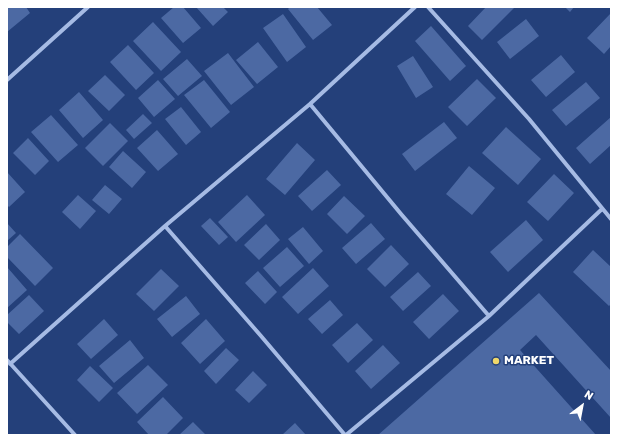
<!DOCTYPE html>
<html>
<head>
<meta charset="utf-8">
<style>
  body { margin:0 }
  #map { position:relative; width:618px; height:442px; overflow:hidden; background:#24407a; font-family:Rubik,sans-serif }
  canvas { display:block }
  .frame { position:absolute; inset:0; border:8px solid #fff; pointer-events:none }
  .north { position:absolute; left:562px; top:386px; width:40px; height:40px; -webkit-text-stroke:3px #24407a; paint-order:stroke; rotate:32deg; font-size:11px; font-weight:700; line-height:16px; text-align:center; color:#fff }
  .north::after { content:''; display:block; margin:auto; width:14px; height:18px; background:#fff; clip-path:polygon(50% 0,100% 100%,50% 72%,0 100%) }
</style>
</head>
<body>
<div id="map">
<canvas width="618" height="442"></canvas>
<div class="frame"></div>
<div class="north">N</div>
</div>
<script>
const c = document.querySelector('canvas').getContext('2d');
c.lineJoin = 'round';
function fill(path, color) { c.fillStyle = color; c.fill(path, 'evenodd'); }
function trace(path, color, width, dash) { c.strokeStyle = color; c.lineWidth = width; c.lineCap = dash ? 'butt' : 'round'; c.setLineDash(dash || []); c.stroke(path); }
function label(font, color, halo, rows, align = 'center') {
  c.font = font + ' Rubik,sans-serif'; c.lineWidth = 3; c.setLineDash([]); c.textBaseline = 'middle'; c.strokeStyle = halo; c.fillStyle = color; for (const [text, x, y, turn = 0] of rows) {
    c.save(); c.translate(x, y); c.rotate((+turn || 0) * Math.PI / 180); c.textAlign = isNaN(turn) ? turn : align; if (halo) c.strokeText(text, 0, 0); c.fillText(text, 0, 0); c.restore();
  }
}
const building = new Path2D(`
  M7,7H26L30,13L7,32Z
  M174,7H183L201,28L183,43L161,18Z
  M196,7H223L228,12L213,26Z
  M290,7H317L332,25L313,40L288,9Z
  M486,7H515L482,40L468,26Z
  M565,7H574L570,12Z
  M611,13V46L604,54L587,38Z
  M283,14L306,47L287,62L263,28Z
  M526,19L539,36L510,59L497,42Z
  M153,22L181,52L161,71L133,41Z
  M431,26L466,66L450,81L415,41Z
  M258,42L278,67L257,84L236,60Z
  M128,45L154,73L136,90L110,62Z
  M228,53L254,87L231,105L204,71Z
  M561,55L575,72L546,97L531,80Z
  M413,56L433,87L416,98L397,66Z
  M187,59L202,76L178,96L163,79Z
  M105,75L125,95L109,111L88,91Z
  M477,79L496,98L467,126L448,107Z
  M158,80L175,99L154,117L138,98Z
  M204,80L230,112L211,128L184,95Z
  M586,82L600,98L566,126L552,110Z
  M79,92L103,120L83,138L59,110Z
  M181,107L201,132L186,145L165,119Z
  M143,114L152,123L134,139L126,130Z
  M51,115L78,145L58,162L31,132Z
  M611,117V145L590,164L576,148Z
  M444,122L457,138L415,171L402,154Z
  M110,123L128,141L103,166L85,148Z
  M506,127L541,159L518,185L482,153Z
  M157,130L178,154L158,171L137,148Z
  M28,138L49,161L35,175L13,153Z
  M297,143L315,160L285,195L266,179Z
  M123,151L146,172L132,188L109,167Z
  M469,166L495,188L472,215L446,194Z
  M327,170L341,185L312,211L298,196Z
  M7,172L25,192L9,207L7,205Z
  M554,174L574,193L548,221L527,202Z
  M105,185L122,199L109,214L92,200Z
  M78,195L96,211L80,229L62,212Z
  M247,195L265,215L236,242L218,222Z
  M344,196L365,216L347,234L327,214Z
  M210,218L228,237L219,245L201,226Z
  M526,220L543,240L508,272L490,252Z
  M7,223L16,233L7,241Z
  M371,223L385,239L356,264L342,248Z
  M266,224L280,240L259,260L244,245Z
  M303,227L323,251L309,264L288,239Z
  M20,234L53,268L35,286L7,257V247Z
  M391,245L409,264L385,287L367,269Z
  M287,247L304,266L280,287L263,268Z
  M593,250L611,267V304L609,306L573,272Z
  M7,267L27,290L7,308Z
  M313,268L329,286L298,314L282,297Z
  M161,269L179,286L154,311L136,294Z
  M258,271L277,292L265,304L245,283Z
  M418,272L431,286L403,311L390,297Z
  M539,293L611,371V418L536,335L520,350L596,435H378Z
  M443,294L459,311L429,339L413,322Z
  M29,295L44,311L19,334L7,322V315Z
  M186,296L200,314L172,337L157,319Z
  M330,300L343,315L322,334L308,319Z
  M104,319L118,335L91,359L77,344Z
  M206,319L225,341L200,364L181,343Z
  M357,323L373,340L348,363L332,345Z
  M130,340L144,358L114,383L99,366Z
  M383,345L400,363L371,389L355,371Z
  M226,348L239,360L216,384L204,371Z
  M148,365L168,385L137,414L117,393Z
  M90,366L113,388L99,402L77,380Z
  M253,371L267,385L249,403L235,390Z
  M163,397L183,418L166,435H149L137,422Z
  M193,422L206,435H179Z
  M295,423L306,435H282Z`);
const minor = new Path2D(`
  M428,7L529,119L611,219
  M7,80L88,7
  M310,104L401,214L489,316
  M165,226L261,336L345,435
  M7,360L75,435
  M10,364L165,226L310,104L415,7
  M346,435L489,316L602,209`);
const markers = [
  [496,361,4,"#efd76a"]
];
const poiNames = [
  ["MARKET",504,361]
];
fill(building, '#4c69a3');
trace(minor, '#a6bbe4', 4);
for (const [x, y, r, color] of markers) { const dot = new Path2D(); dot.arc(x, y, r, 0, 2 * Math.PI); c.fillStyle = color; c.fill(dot); trace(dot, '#24407a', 1.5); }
label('bold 12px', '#fff', '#24407a', poiNames, 'left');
</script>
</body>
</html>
